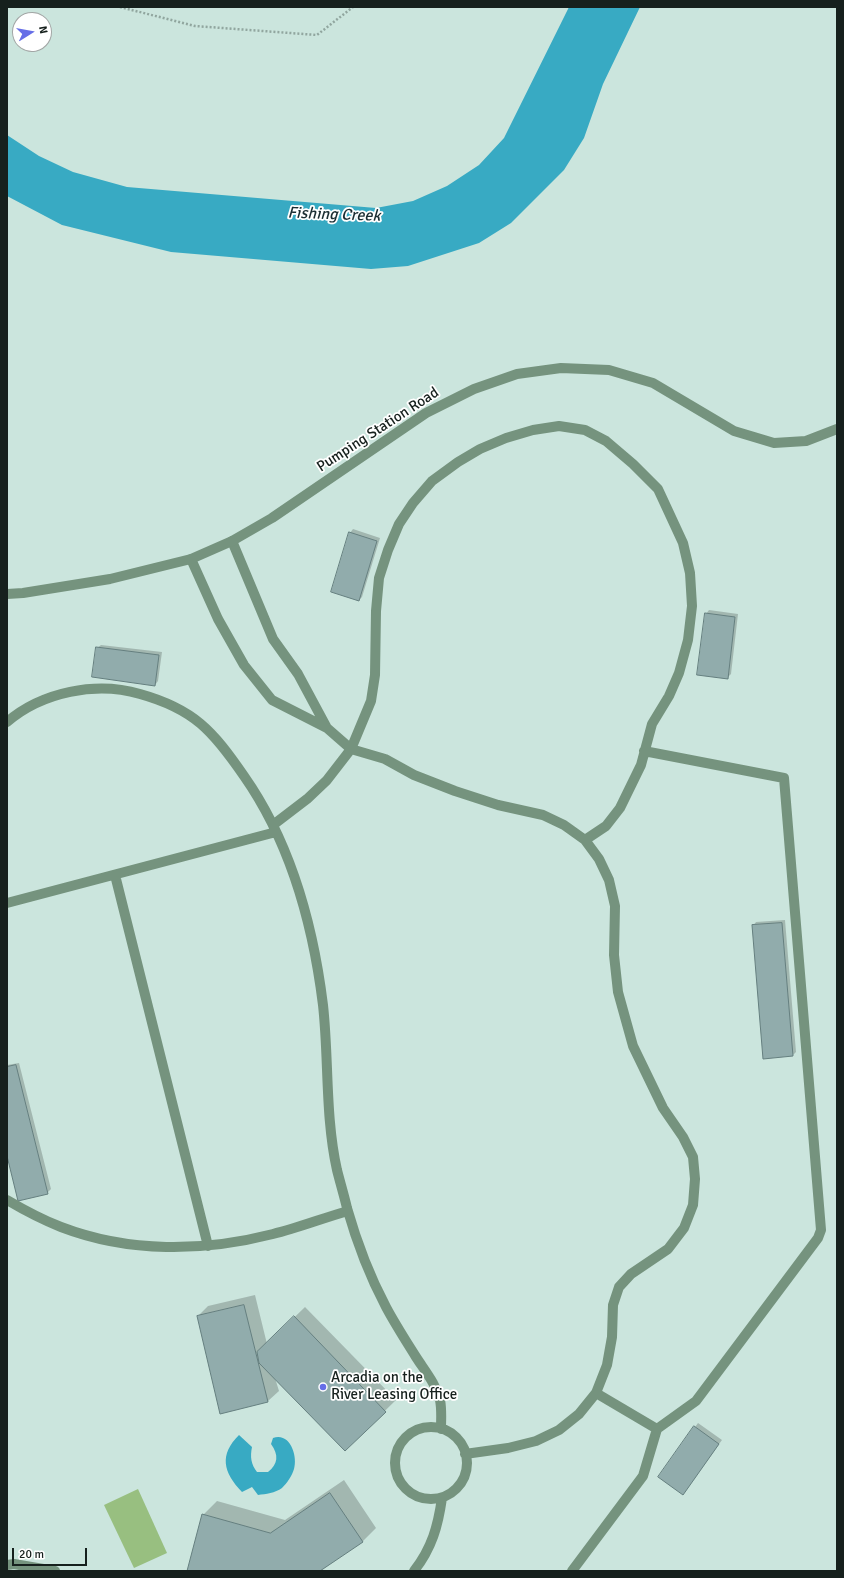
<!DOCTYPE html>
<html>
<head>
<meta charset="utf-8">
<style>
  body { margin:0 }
  #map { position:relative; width:844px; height:1578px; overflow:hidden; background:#cbe5dd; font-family:Signika,sans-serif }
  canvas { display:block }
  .frame { position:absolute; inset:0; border:8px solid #16201d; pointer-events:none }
  .north { position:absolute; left:12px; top:12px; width:40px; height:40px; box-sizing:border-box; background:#fff; border:1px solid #a2a6a5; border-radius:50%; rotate:79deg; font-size:11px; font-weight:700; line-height:16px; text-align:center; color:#16201d }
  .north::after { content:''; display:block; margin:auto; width:14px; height:18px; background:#666ee7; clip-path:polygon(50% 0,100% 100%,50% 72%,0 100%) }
  .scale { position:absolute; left:12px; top:1548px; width:75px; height:18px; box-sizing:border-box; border:2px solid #16201d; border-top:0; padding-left:5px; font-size:12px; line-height:14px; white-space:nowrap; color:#16201d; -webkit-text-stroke:3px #fff; paint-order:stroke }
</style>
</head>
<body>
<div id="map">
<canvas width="844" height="1578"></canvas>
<div class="frame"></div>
<div class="north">N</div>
<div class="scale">20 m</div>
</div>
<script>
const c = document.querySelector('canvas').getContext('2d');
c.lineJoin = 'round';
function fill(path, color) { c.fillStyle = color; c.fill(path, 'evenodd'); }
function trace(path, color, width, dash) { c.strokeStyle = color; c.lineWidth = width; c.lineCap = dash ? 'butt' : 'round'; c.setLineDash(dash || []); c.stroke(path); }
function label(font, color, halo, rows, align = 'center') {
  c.font = font + ' Signika,sans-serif'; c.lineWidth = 3.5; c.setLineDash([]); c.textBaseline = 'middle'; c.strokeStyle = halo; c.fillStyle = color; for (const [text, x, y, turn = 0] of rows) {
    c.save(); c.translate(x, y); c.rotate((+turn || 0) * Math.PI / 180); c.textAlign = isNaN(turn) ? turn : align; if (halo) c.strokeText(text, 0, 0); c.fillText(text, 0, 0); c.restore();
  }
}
const green = new Path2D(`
  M138,1489L167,1553L134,1568L104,1505Z`);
const water = new Path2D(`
  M569,7H640L603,84L584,138L564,170L511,223L479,243L408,266L371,269L171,252L62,225L7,196V135L39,156L73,172L127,187L376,208L413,201L447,186L479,165L504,138Z
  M239,1435L252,1447C250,1457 251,1464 257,1472H268C278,1464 279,1455 271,1444L273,1438C290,1432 298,1456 294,1469C292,1476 287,1483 282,1488C275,1493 266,1494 258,1495L252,1487L242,1492C223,1472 219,1455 239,1435Z`);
const shadow = new Path2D(`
  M353,529L380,538L362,597L359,600L350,533Z
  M709,610L738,614L731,674L727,678L706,614Z
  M101,645L162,652L158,681L155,685L97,648Z
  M785,920L796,1052L793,1055L753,926L756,922Z
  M19,1063L51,1189L47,1193L7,1152V1065Z
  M255,1295L267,1344L305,1307L396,1400L345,1450L275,1378L279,1391L268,1401L221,1413L198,1316L208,1306Z
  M698,1423L722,1440L686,1490L659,1477Z
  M344,1480L376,1528L362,1542L318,1571H188L203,1515L217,1501L285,1520Z`);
const building = new Path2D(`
  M349,532L377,541L359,601L331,592Z
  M705,613L735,617L728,679L697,675Z
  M96,647L159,655L155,686L92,677Z
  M782,923L793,1056L763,1059L752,925Z
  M16,1065L48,1194L18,1201L7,1156V1067Z
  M244,1305L268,1402L220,1414L197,1316Z
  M294,1316L386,1412L345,1451L259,1363L257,1352Z
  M694,1426L719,1444L683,1495L658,1477Z
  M330,1493L363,1542L320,1571H187L202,1514L270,1533Z`);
const path = new Path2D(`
  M120,7L195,26L317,35L353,7`);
const lane = new Path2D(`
  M191,559L218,619L244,665L272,700L327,728L298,674L273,639L232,541
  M7,722C42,692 96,681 140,694C194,709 213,731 244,776C291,843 313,924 323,1005C329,1059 325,1116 337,1170C340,1182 344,1195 347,1208C357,1243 369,1275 386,1307C395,1324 406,1341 416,1357C425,1371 436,1384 440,1400C442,1410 441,1419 441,1429
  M327,728L351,749L385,759L414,775L455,791L498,805L543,815L564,825L585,840L599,859L609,880L615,906L614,955L618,992L633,1046L663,1108L683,1137L693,1157L695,1179L693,1205L684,1228L668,1249L631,1274L619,1287L613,1305L612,1337L607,1365L596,1393L579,1414L559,1430L536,1441L508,1448L465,1454
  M273,825L307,799L327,780L351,749L371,701L375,675L376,611L379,578L388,550L399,524L413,503L432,481L458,462L480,449L506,438L533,430L559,426L585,430L606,441L633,464L658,489L683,543L690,573L692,606L688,640L679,673L669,696L652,724L641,765L620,808L606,826L585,840
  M115,875L208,1246
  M7,903L276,832
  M7,1200C24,1210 43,1220 61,1227C129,1253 203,1252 273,1234C298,1228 323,1218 348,1211
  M596,1393L657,1429
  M395 1463a36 36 0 1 1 72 0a36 36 0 1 1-72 0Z
  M7,1565L14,1564L55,1571
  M414,1571C432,1548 438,1526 442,1498
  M572,1571L643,1476L657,1429L696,1401L818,1238L821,1230L784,778L644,751`);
const street = new Path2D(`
  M7,594L23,593L110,579L191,559L232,541L272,518L426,413L474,389L517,374L561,368L609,370L653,383L734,431L774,443L806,441L837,429`);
const markers = [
  [323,1387,4,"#666ee7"]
];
const streetNames = [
  ["Pumping Station Road",378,430,-33]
];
const poiNames = [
  ["Arcadia on the",331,1378],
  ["River Leasing Office",331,1395]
];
const waterNames = [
  ["Fishing Creek",334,215,2]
];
fill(green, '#98bf80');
fill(water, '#38aac3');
fill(shadow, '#0003');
fill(building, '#91acac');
trace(building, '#657f7f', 1);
trace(path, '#91a69f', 2.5, [2, 2]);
trace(lane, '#75937e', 10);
trace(street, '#75937e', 10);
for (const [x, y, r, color] of markers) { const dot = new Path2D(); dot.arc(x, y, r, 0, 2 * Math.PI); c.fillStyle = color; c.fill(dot); trace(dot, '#fff', 1.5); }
label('15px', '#16201d', '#fff', streetNames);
label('15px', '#16201d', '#fff', poiNames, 'left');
label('italic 16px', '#1a2d32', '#fff', waterNames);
</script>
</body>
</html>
